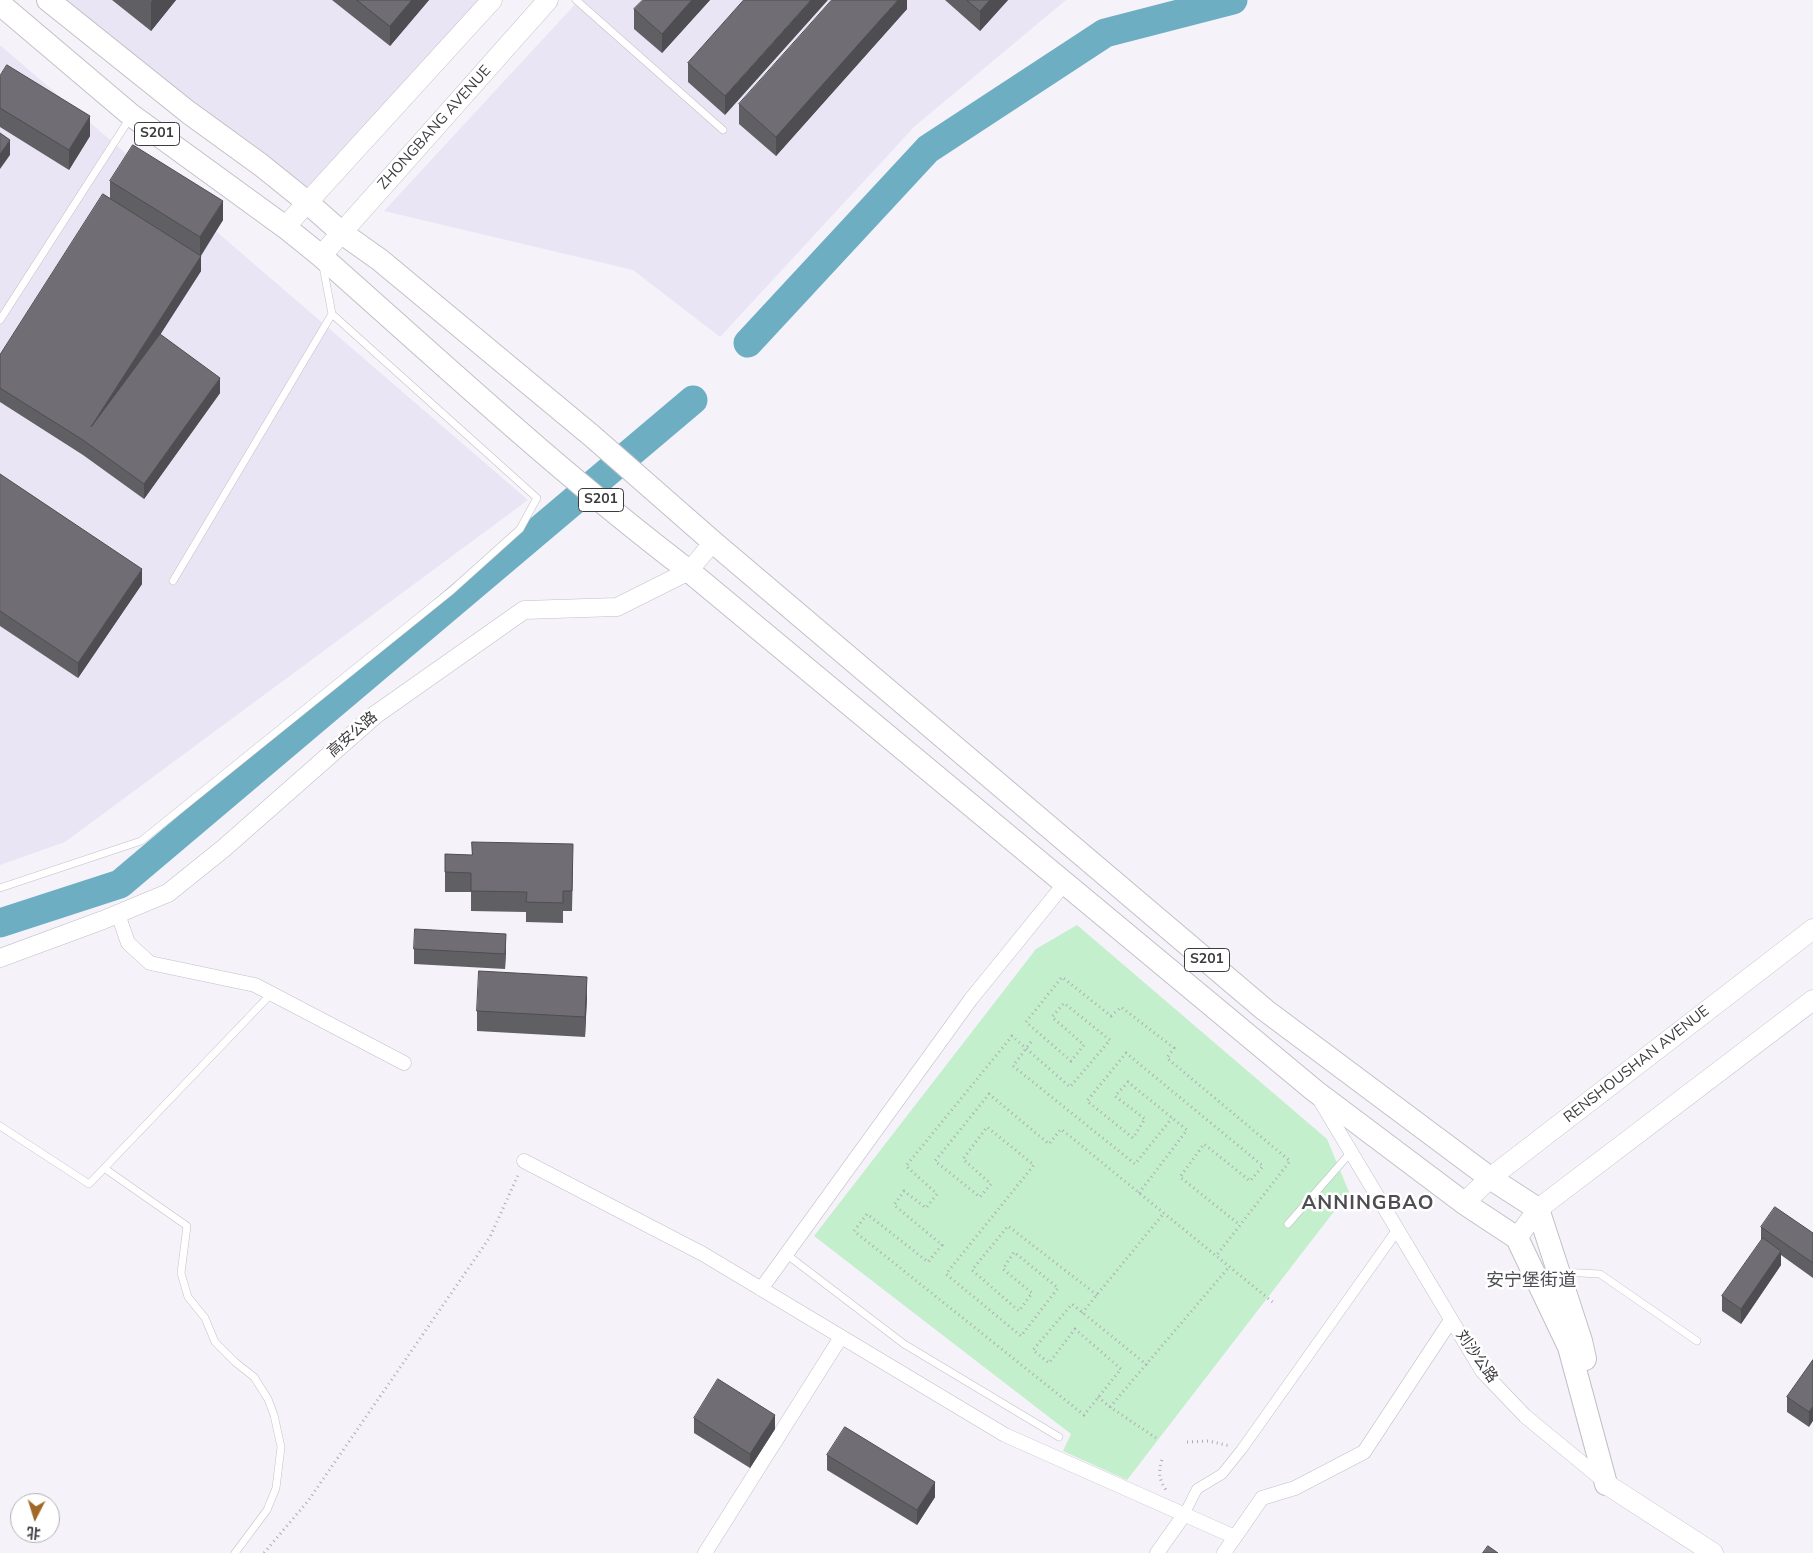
<!DOCTYPE html>
<html>
<head>
<meta charset="utf-8">
<style>
  body { margin:0 }
  #map { position:relative; width:1813px; height:1553px; overflow:hidden; background:#f5f2fa; font-family:"Nunito Sans","Noto Sans SC",sans-serif }
  canvas { display:block }
  .north { position:absolute; left:10px; top:1493px; width:50px; height:50px; box-sizing:border-box; background:#fff; border:1px solid #b1b1b2; border-radius:50%; rotate:185deg; font-size:14px; font-weight:700; line-height:20px; text-align:center; color:#3c3b3e }
  .north::after { content:''; display:block; margin:auto; width:18px; height:22px; background:#a16827; clip-path:polygon(50% 0,100% 100%,50% 72%,0 100%) }
</style>
</head>
<body>
<div id="map">
<canvas width="1813" height="1553"></canvas>
<div class="north">北</div>
</div>
<script>
const c = document.querySelector('canvas').getContext('2d');
c.lineJoin = 'round';
function fill(path, color) { c.fillStyle = color; c.fill(path, 'evenodd'); }
function trace(path, color, width, dash) { c.strokeStyle = color; c.lineWidth = width; c.lineCap = dash ? 'butt' : 'round'; c.setLineDash(dash || []); c.stroke(path); }
function label(font, color, halo, rows, align = 'center') {
  c.font = font + ' "Nunito Sans","Noto Sans SC",sans-serif'; c.lineWidth = 5; c.setLineDash([]); c.textBaseline = 'middle'; c.strokeStyle = halo; c.fillStyle = color; for (const [text, x, y, turn = 0] of rows) {
    c.save(); c.translate(x, y); c.rotate((+turn || 0) * Math.PI / 180); c.textAlign = isNaN(turn) ? turn : align; if (halo) c.strokeText(text, 0, 0); c.fillText(text, 0, 0); c.restore();
  }
}
const built = new Path2D(`
  M55,0H489L307,202Z
  M579,0H1066L915,126L720,337L633,270L384,211Z
  M0,45L528,500L65,842L0,865Z`);
const green = new Path2D(`
  M1077,925L1327,1139L1349,1192L1127,1480L1063,1451L1071,1434L814,1236L1036,949Z`);
const river = new Path2D(`
  M748,343L928,149L1105,33L1233,0
  M0,923L120,884L693,400`);
const path = new Path2D(`
  M1031,1042L1013,1066L1135,1164L1172,1118
  M1139,1193L1187,1130L1128,1082L1115,1096L1145,1119L1133,1138L1087,1101L1126,1053L1263,1166L1250,1181L1204,1144L1180,1177L1240,1225
  M1097,1295L1008,1226L972,1270L1019,1311L1032,1293L1003,1269L1014,1252L1058,1288L1021,1336L946,1274L1034,1165L987,1127L963,1159L991,1184L980,1197L935,1161L989,1094L1049,1144L1061,1129L1275,1304
  M1082,1313L1164,1213
  M1147,1365L1072,1304L1033,1350L1049,1363L1075,1329L1121,1369L1084,1415L854,1231L867,1214L928,1262L942,1245L894,1205L904,1191L926,1208L937,1194L906,1166L1012,1036L1070,1087L1110,1040L1064,1003L1052,1017L1084,1045L1071,1061L1026,1022L1062,977L1111,1016L1121,1007L1174,1048L1167,1058L1290,1161L1216,1256
  M1098,1397L1110,1407L1156,1438
  M1110,1407L1229,1267
  M1187,1442L1209,1441L1230,1446
  M1162,1460C1158,1473 1159,1479 1166,1490
  M264,1553L308,1501L490,1237L519,1173`);
const service = new Path2D(`
  M576,0L723,130
  M0,320L130,118
  M173,581L332,314L323,266
  M0,888L141,841L451,591L520,529L537,498L332,314
  M0,1126L89,1184L271,994
  M104,1168L187,1226L181,1273L188,1297L205,1318L215,1342L235,1362L254,1377L268,1399L274,1415L281,1447L276,1488L267,1510L235,1553
  M1288,1224L1351,1152
  M786,1254L904,1344L1059,1437
  M1562,1272L1600,1274L1697,1341`);
const pedestrian = new Path2D(`
  M1184,1515L1197,1489L1222,1474L1242,1449L1398,1229`);
const minor = new Path2D(`
  M118,914L128,943L150,963L255,985L404,1063
  M1321,1102L1482,1371L1525,1416L1604,1481
  M524,1161L703,1254L1005,1435L1235,1537
  M761,1289L971,999L1065,883
  M705,1553L841,1337
  M1157,1553L1184,1515
  M1224,1553L1262,1498L1295,1488L1364,1452L1451,1320`);
const tertiary = new Path2D(`
  M0,958L103,920L168,893L224,848L375,715L524,610L617,607L689,571L713,542`);
const secondary = new Path2D(`
  M285,227L492,0
  M321,256L548,0
  M1464,1203L1490,1178L1813,929
  M1517,1238L1538,1209L1813,1000
  M1606,1484L1713,1553`);
const primary = new Path2D(`
  M48,0L188,112L261,165L307,202L342,233L380,260L592,436L713,542L1265,1010L1490,1178L1538,1209L1581,1341L1585,1359
  M0,4L131,115L285,227L321,256C442,363 560,473 689,571L1315,1091L1464,1203L1517,1238L1569,1347L1606,1484`);
const wall = new Path2D(`
  M112,0H176L151,31Z
  M332,0H429L390,46Z
  M710,0L662,53L634,29V9Z
  M744,0L725,115L688,82V63Z
  M907,0V9L776,156L739,124V104Z
  M945,0H1008L980,31Z
  M0,76L90,136L69,170L0,127Z
  M110,181L223,220L201,256V271L160,335L220,393L144,499L83,455L0,402V355L110,198Z
  M0,474L142,584L78,678L0,626Z
  M445,854L573,864L572,911H563V923L526,922V912L471,911V892H445Z
  M414,949H506L505,969L414,964Z
  M587,996L585,1037L477,1031V1011Z
  M1761,1227L1813,1233V1278L1781,1255V1265L1741,1324L1722,1311V1296L1761,1241Z
  M1813,1360L1809,1427L1787,1412V1397Z
  M694,1418L775,1429L750,1468L694,1433Z
  M827,1455L935,1497L917,1525L827,1470Z`);
const shadedWall = new Path2D(`
  M153,0H176L151,31V2Z
  M412,0H429L390,46V26Z
  M692,0H710L662,53V34Z
  M811,0H828L725,115V96Z
  M898,0H907V9L776,156V137Z
  M990,0H1008L980,31V11Z
  M90,116V136L69,170V150Z
  M10,140V155L0,169V154Z
  M223,201V220L200,256V237Z
  M201,256V271L91,442V427Z
  M220,378V393L144,499V484Z
  M142,569V584L78,678V663Z
  M506,934V949L505,969V954Z
  M587,977V996L585,1037V1017Z
  M1781,1251V1265L1741,1324V1309Z
  M1813,1406V1421L1809,1427V1412Z
  M775,1415V1429L750,1468V1454Z
  M935,1482V1497L917,1525V1510Z`);
const building = new Path2D(`
  M357,0H412L390,26Z
  M643,0H692L662,34L634,9Z
  M744,0H811L725,96L688,63Z
  M832,0H898L776,137L739,104Z
  M967,0H990L980,11Z
  M7,65L90,116L69,150L0,108V76Z
  M0,133L10,140L0,154Z
  M133,145L223,201L200,237L110,181Z
  M103,194L201,256L91,427L160,334L220,378L144,484L83,440L0,388V355Z
  M0,474L142,569L78,663L0,611Z
  M472,842L573,844L572,891H563V903L526,902L527,892L471,891V873L445,872V854L472,855Z
  M415,929L506,934L505,954L414,949Z
  M479,971L587,977L585,1017L477,1011Z
  M1775,1207L1813,1233V1263L1761,1227Z
  M1763,1238L1781,1251L1741,1309L1722,1296Z
  M1813,1360V1406L1809,1412L1787,1397Z
  M718,1379L775,1415L750,1454L694,1418Z
  M845,1427L935,1482L917,1510L827,1455Z
  M1488,1546L1498,1553H1483Z`);
const shields = [
  [157,134,45],
  [601,500,45],
  [1207,960,45]
];
const shieldNames = [
  ["S201",157,134],
  ["S201",601,500],
  ["S201",1207,960]
];
const streetNames = [
  ["ZHONGBANG AVENUE",435,128,-48],
  ["高安公路",353,735,-41],
  ["RENSHOUSHAN AVENUE",1637,1065,-38],
  ["刘沙公路",1476,1357,55]
];
const quarterNames = [
  ["安宁堡街道",1531,1282]
];
const districtNames = [
  ["ANNINGBAO",1368,1204]
];
fill(built, '#eae5f4');
fill(green, '#c3efcc');
trace(river, '#6daec2', 29);
trace(service, '#c2bfc6', 8);
trace(pedestrian, '#c2bfc6', 11);
trace(minor, '#c2bfc6', 15);
trace(tertiary, '#c2bfc6', 19);
trace(secondary, '#c2bfc6', 21);
trace(primary, '#c2bfc6', 24);
trace(path, '#aeacb2', 3, [1, 4]);
trace(service, '#fff', 7);
trace(pedestrian, '#fff', 10);
trace(minor, '#fff', 14);
trace(tertiary, '#fff', 18);
trace(secondary, '#fff', 20);
trace(primary, '#fff', 22);
fill(wall, '#605f64');
fill(shadedWall, '#4e4d51');
fill(building, '#706e74');
trace(building, '#4e4d51', 1);
for (const [x, y, w] of shields) { const box = new Path2D(); box.roundRect(x - w / 2, y - 11.5, w, 23, 4); c.fillStyle = '#fff'; c.fill(box); trace(box, '#3c3b3e', 1); }
label('bold 14px', '#3c3b3e', null, shieldNames);
label('15px', '#3c3b3e', '#fff', streetNames);
label('18px', '#4f4d54', '#fff', quarterNames);
c.letterSpacing = '1px';
label('bold 20px', '#4f4d54', '#fff', districtNames);
c.letterSpacing = '0px';
</script>
</body>
</html>
